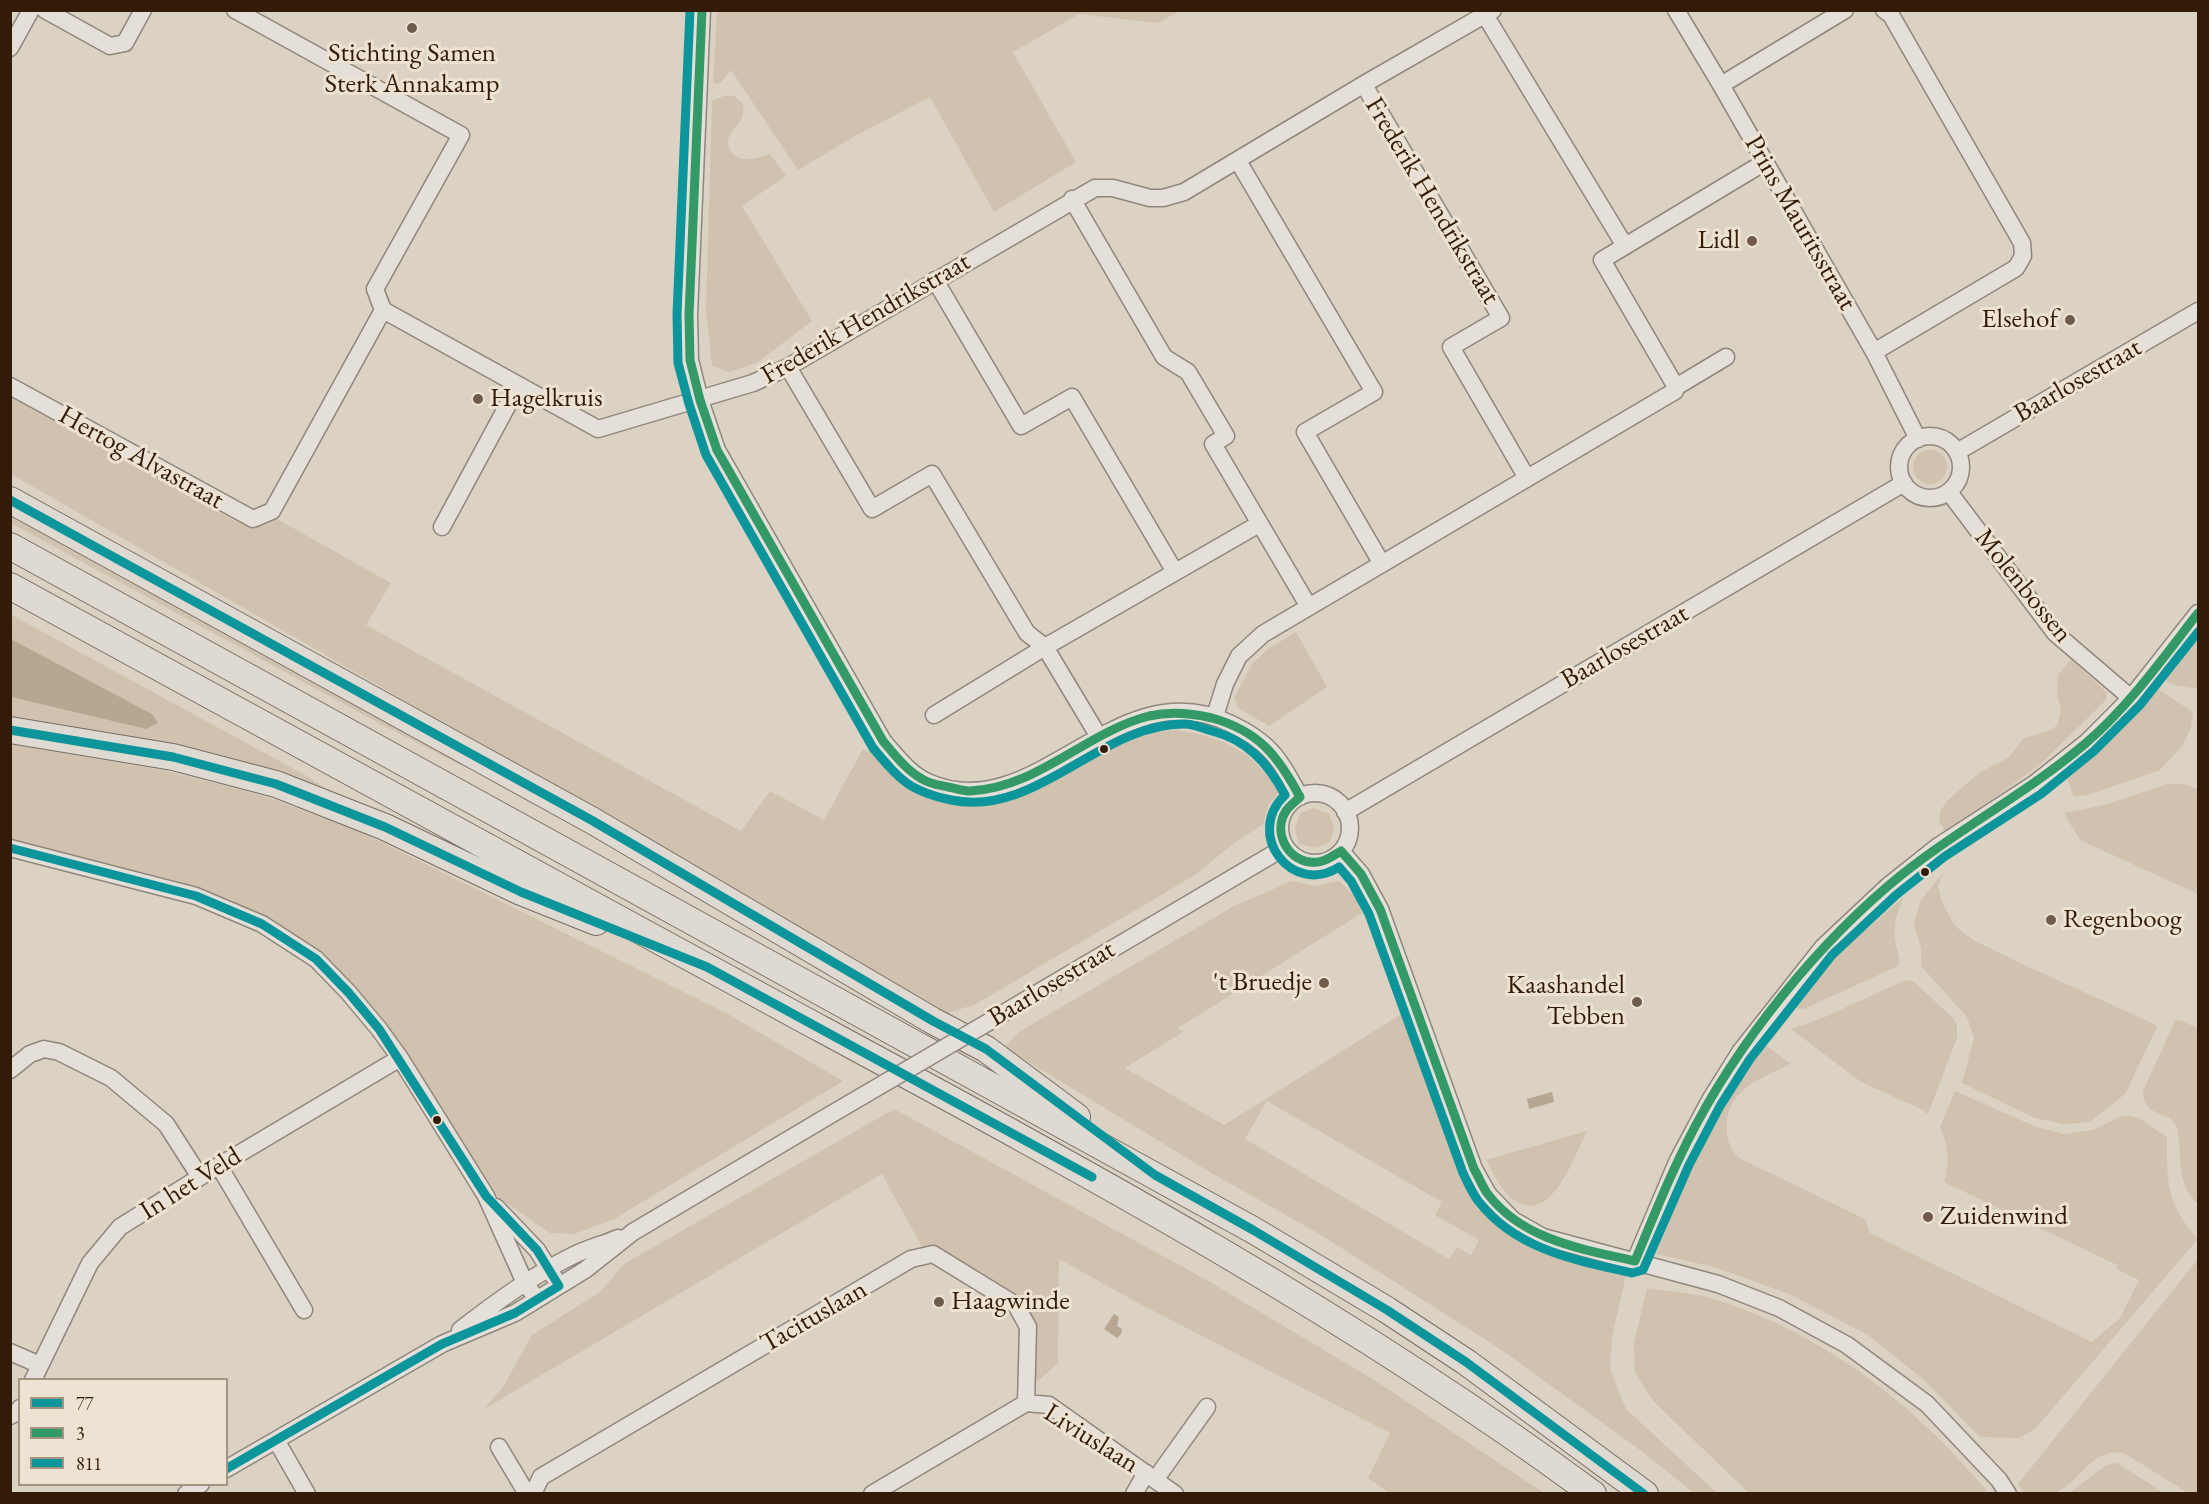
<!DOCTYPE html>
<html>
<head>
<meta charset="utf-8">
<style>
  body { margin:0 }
  #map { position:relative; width:2209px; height:1504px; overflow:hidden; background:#dbd2c4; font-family:"EB Garamond",serif }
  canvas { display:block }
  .frame { position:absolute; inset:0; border:12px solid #331b07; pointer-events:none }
  .legend { position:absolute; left:18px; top:1378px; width:210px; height:108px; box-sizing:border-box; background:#eee3d2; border:2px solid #a39381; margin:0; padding:8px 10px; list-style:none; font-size:18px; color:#331b07 }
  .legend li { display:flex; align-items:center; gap:12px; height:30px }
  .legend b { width:30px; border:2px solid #a39381 }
</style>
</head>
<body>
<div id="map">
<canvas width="2209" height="1504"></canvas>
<div class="frame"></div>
<ul class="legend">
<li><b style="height:8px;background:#0d959c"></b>77</li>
<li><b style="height:8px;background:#396"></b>3</li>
<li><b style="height:8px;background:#0d959c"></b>811</li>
</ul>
</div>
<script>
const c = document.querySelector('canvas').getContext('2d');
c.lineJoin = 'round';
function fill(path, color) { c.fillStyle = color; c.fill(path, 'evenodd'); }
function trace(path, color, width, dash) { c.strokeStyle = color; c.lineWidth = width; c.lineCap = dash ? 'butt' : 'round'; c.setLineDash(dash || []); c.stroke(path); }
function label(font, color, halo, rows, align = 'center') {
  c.font = font + ' "EB Garamond",serif'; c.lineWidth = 6; c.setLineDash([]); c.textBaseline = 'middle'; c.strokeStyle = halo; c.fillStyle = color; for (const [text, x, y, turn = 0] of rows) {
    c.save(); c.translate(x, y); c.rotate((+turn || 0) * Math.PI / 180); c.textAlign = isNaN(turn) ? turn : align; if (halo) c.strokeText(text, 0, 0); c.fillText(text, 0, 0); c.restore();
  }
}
const green = new Path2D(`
  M717,11V10L1179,11L1158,23L1079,14L1013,52L1076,162L994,212L930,97L855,136L798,170L731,70L720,83L713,84Z
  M724,96H734L743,104C745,124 736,122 729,137C727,142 728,146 731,151C738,164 758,158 770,154L786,176L742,206L812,321L758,362L729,372L712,366L706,310L712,101Z
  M11,397L235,521C251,527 261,529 277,519L391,583L366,625L741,831L770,791L824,820L863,749L868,753L869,742L867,731C907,791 926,812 1002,802L1126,739L1153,731L1177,730L1202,735L1224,742L1246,754L1282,790L1269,804L1263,824L1233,844L1195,875L974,1005L947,1013L11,474Z
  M1913 467a17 17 0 1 1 34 0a17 17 0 1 1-34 0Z
  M10,511L469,765H460L375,721L11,523Z
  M10,614L305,775L359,809L11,721V697L146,729L158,723L152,714L11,639Z
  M2198,631V689L2174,685L2161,678Z
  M1296,632L1327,687L1269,726L1238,708L1234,698L1252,664L1268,649Z
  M2071,659L2107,693L2106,700L2041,764L1945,833L1939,820L1941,810L1947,801L1979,773L2008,758L2024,738L2052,730L2058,724L2061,709L2057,695L2058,675Z
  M2155,687L2193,712L2191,728L2182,746L2160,770L2088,795L2074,797L2066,776L2090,760Z
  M11,744L162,770L261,795L357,830L726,1013L843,1081L614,1219L574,1234L550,1233L498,1197L407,1054L358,991L321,956L266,919L216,894L173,880L11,839Z
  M2168,784H2183L2198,789V894L2080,840L2066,817L2065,813L2104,805Z
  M1314,808L1329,814L1334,829L1330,842L1316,848L1299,844L1295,829L1300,813Z
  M1944,872L1938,886L1941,900L1953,923L1961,931L1975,941L2018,962L2156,1025L2157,1027L2125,1094L2090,1122L2064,1124L2035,1118L1962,1083L1974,1038L1967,1017L1921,966V948L1914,925L1920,901Z
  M1292,881L1315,886L1339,881L1356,897L1362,913L1178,1028L1183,1032L1125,1068L1224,1125L1403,1013L1471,1191L1470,1197L1478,1210L1493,1212L1513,1230L1539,1246L1555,1252L1623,1267L1627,1270L1612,1338L1610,1369L1626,1409L1717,1493H1694L1640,1450L1503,1351L1321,1235L1215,1175L1004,1047L1019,1032L1232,907ZM1267,1101L1442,1202L1435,1215L1479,1240L1471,1255L1457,1247L1449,1259L1245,1139Z
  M1903,898C1892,926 1893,933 1900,961L1898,966L1804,1009L1787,1007L1835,956Z
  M1912,980L1953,1018L1957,1026V1038L1928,1114L1921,1109L1861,1082L1791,1029L1825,1017L1903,981Z
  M2179,1020L2198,1028V1204C2178,1186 2181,1163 2179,1139C2178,1134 2178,1129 2176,1125C2166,1109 2143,1118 2143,1091L2175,1021Z
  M1763,1043L1791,1064C1763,1077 1728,1089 1727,1124C1726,1139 1729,1148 1739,1158L1865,1219L1870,1233L2092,1342L2120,1318L2139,1280L2116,1269L2117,1265L1944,1182C1950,1163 1948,1145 1940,1127L1955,1091L2034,1126L2064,1134L2093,1130L2121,1116H2130L2139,1118L2167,1137C2167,1184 2166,1203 2198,1239L2035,1429L2020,1438L1980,1437L1924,1380L1868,1335L1789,1294L1714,1267L1656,1254C1685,1181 1714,1105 1763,1043Z
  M894,1109L1205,1279L1379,1383L1544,1493H1389L1368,1478L1390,1433L1140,1304L1059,1259L1058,1363L1037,1382L1035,1379L1032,1324L1027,1306L1014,1293L960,1262L941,1249L922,1247L882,1174L484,1409L503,1387L532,1335L600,1292L624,1264Z
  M1587,1131C1573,1158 1550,1232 1509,1196C1498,1186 1493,1172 1486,1160Z
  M2198,1259V1493H2188L2124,1453C2092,1447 2082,1480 2057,1492C2048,1496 2034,1494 2024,1493L2018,1484Z
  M1647,1288C1668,1291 1690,1293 1710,1298C1802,1325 1886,1383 1952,1452C1964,1466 1977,1478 1988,1493H1749L1653,1401L1635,1373L1634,1343Z
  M2117,1463L2164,1493H2070L2106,1465Z`);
const water = new Path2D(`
  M11,639L152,714L158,723L146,729L11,697Z
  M1552,1092L1554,1102L1529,1109L1527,1099Z
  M1114,1314L1119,1317L1117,1326L1122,1329L1121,1334L1117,1338L1104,1329Z`);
const minor = new Path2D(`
  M45,10L110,46L125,43L143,10
  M702,10L689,315L690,360L700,400L717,450L883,741C897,757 910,775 930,783C1036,828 1116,669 1229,723C1270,742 1279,758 1300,797
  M1676,10L1721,85L1874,352L1918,439
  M1485,15L1625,246
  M10,48L31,10
  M1364,85L1501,318L1451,347L1527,478
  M1721,85L1845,10
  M1238,161L1374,392L1305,432L1382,564
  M1072,199L1164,357L1188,372L1226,436L1213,444L1309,607
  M935,280L1021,426L1072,397L1175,572
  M383,310L598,429L753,383L788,367L1095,188H1113L1150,198H1163L1184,192L1366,83L1493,10
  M1874,352L2016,268L2023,256L2022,243L1891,15L1884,10
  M788,367L872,509L932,474L1027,633L1045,647L1099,737
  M10,386L253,519L272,511L383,310L375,289L461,135L235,10
  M1676,387L1726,357
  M1899 467a31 31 0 1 1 62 0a31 31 0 1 1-62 0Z
  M1957,452L2198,311
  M1949,492L2055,633L2131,698
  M442,527L518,386
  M934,715L1045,647L1259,524
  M1215,716L1225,684L1239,656L1263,634L1675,391L1676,387L1602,260L1765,162
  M1280 828a35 35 0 1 1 70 0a35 35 0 1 1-70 0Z
  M1345,812L1904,483
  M10,848L196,896L262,924L316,959L348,992L379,1029L400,1058L486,1196L525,1283L537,1299
  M1341,851L1361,874L1380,909L1474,1169L1488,1194L1513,1220L1543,1237L1718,1284L1779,1308L1847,1345L1927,1404L1999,1480L2008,1494
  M992,1020L1285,847
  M10,1070L30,1054L44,1049L59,1052L111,1078L166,1124L200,1177
  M219,1166L304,1310
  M496,1207L537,1250L554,1277
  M1635,1261L1678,1160L1710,1100L1740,1052L1823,947L1888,886L1937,847L2034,784L2087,742L2131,698L2198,613
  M460,1330C496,1302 533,1275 574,1255C588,1248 604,1244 618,1238
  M10,1352L40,1365
  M33,1380L90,1263L120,1227L200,1177L400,1058
  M1026,1403L1049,1405L1175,1494
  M10,1416L17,1412L20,1408
  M276,1440L307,1494
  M499,1447L527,1494
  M226,1469L442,1344L515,1313L585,1270L633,1232L830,1115
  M1155,1480L1207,1407
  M186,1494L201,1484
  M533,1494L541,1477L911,1259L933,1254L1016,1305L1028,1327L1026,1403
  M872,1494L1026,1403
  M1134,1494L1146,1473`);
const highway = new Path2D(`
  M10,500L593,821L933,1021L986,1049L1077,1117
  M10,546L1253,1230L1387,1310L1466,1362L1645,1494
  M10,586C274,730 536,874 799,1017C1071,1164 1344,1310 1593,1494
  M10,730L173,757L276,784L385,827L521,892L596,922`);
const minorBridge = new Path2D(`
  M830,1115L992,1020`);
const bus1 = new Path2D(`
  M10,500L593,821L933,1021L986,1049L1155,1175L1253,1230L1387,1310L1466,1362L1644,1494
  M10,730L173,757L276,784L385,827L521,892L707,967L1092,1177
  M10,848L196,896L262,924L316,959L348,992L379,1029L486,1196L537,1250L559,1286L515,1313L442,1344L226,1469`);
const bus2 = new Path2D(`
  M702,10L689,315L690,360L700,400L717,450L883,741C895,755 906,770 922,779C930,784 939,785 948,787C955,788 963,791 970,791C1038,788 1086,732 1149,716C1171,711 1191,713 1212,718C1259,731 1278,756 1300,797C1296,801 1289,806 1286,811C1273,831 1286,859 1310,862C1322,864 1331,857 1341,851L1361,874L1380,909L1474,1169C1479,1177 1482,1186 1487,1193C1522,1240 1582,1249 1635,1261C1649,1228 1662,1194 1678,1161C1724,1061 1804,958 1888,886C1950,833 2024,796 2086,743C2129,706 2163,658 2198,613`);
const bus3 = new Path2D(`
  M690,10L677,314L678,363L689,404L706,455L873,748C900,780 909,791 951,800C1038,818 1100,723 1185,724C1194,724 1204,729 1212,731C1247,740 1268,763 1285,795C1244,834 1292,897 1339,867L1351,881L1369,914L1463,1173C1468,1183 1472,1193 1479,1202C1517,1250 1576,1260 1632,1273L1643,1270L1689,1165L1720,1106L1750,1059L1832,955L1896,895L1944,857L2041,794L2094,751L2140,705L2198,632`);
const markers = [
  [412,28,6,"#6e5b49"],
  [1752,241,6,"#6e5b49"],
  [2070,320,6,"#6e5b49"],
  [478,399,6,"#6e5b49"],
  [1104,749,5,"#331b07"],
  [1925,872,5,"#331b07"],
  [2051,920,6,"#6e5b49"],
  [1324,983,6,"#6e5b49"],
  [1637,1002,6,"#6e5b49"],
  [437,1120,5,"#331b07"],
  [1928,1217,6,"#6e5b49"],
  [939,1302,6,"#6e5b49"]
];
const poiNames = [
  ["Stichting Samen",412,54,"center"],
  ["Sterk Annakamp",412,85,"center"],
  ["Lidl",1740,241],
  ["Elsehof",2058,320],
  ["Hagelkruis",490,399,"left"],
  ["Regenboog",2063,920,"left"],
  ["'t Bruedje",1312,983],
  ["Kaashandel",1625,986],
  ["Tebben",1625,1017],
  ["Zuidenwind",1940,1217,"left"],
  ["Haagwinde",951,1302,"left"]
];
const streetNames = [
  ["Frederik Hendrikstraat",1432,201,59],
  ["Prins Mauritsstraat",1800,223,60],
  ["Frederik Hendrikstraat",866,319,-30],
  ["Baarlosestraat",2078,381,-30],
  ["Hertog Alvastraat",141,458,29],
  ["Molenbossen",2023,586,51],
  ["Baarlosestraat",1625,647,-30],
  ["Baarlosestraat",1052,984,-31],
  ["In het Veld",191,1184,-32],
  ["Tacituslaan",814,1317,-30],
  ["Liviuslaan",1091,1439,32]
];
fill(green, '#d0c2ae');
fill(water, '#b7a792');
trace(minor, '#90877c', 19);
trace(highway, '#776e64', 28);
trace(minor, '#e4dfd8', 16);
trace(highway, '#ded9d1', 26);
trace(minorBridge, '#90877c', 19, []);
trace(minorBridge, '#e4dfd8', 16);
trace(bus1, '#0d959c', 9);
trace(bus2, '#396', 9);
trace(bus3, '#0d959c', 9);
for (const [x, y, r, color] of markers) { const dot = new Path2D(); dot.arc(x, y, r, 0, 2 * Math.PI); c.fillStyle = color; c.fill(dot); trace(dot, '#eee3d2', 2); }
label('27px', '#331b07', '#eee3d2', poiNames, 'right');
label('27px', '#331b07', '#eee3d2', streetNames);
</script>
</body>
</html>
